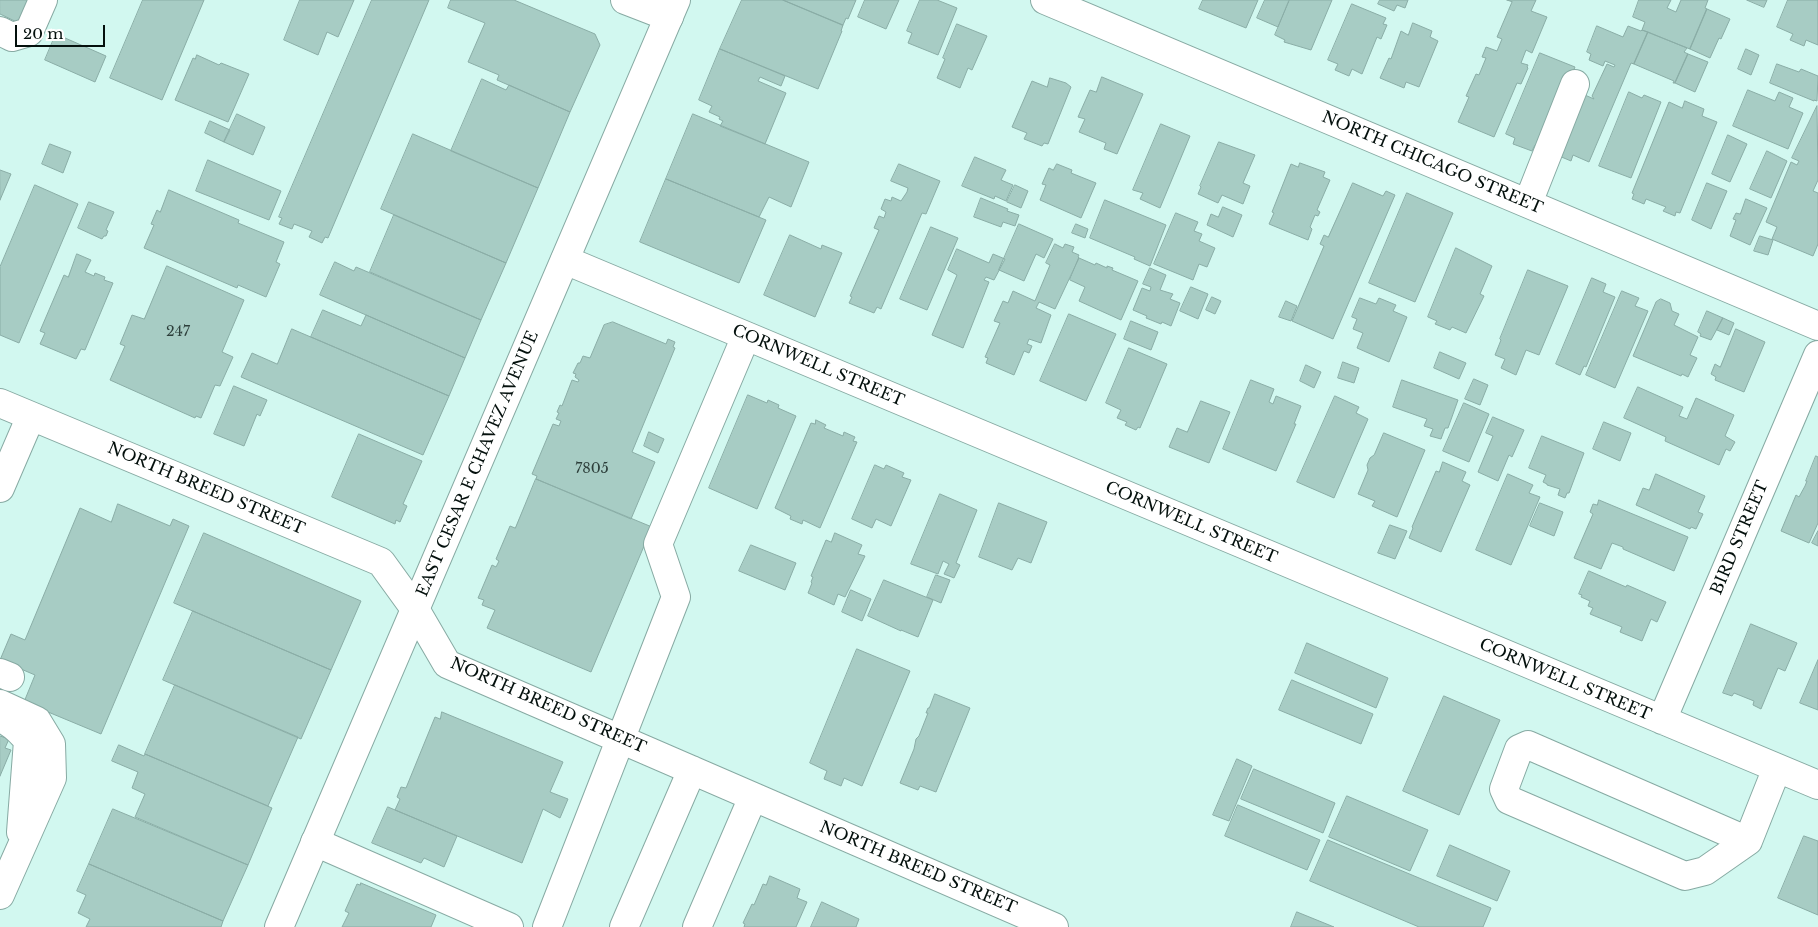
<!DOCTYPE html>
<html>
<head>
<meta charset="utf-8">
<style>
  body { margin:0 }
  #map { position:relative; width:1818px; height:927px; overflow:hidden; background:#d2f8f0; font-family:"Libre Baskerville",serif }
  canvas { display:block }
  .scale { position:absolute; left:15px; top:25px; width:90px; height:22px; box-sizing:border-box; border:2px solid #04100d; border-top:0; padding-left:6px; font-size:15px; line-height:18px; white-space:nowrap; color:#04100d; -webkit-text-stroke:4px #fff; paint-order:stroke }
</style>
</head>
<body>
<div id="map">
<canvas width="1818" height="927"></canvas>
<div class="scale">20 m</div>
</div>
<script>
const c = document.querySelector('canvas').getContext('2d');
c.lineJoin = 'round';
function fill(path, color) { c.fillStyle = color; c.fill(path, 'evenodd'); }
function trace(path, color, width, dash) { c.strokeStyle = color; c.lineWidth = width; c.lineCap = dash ? 'butt' : 'round'; c.setLineDash(dash || []); c.stroke(path); }
function label(font, color, halo, rows, align = 'center') {
  c.font = font + ' "Libre Baskerville",serif'; c.lineWidth = 4.5; c.setLineDash([]); c.textBaseline = 'middle'; c.strokeStyle = halo; c.fillStyle = color; for (const [text, x, y, turn = 0] of rows) {
    c.save(); c.translate(x, y); c.rotate((+turn || 0) * Math.PI / 180); c.textAlign = isNaN(turn) ? turn : align; if (halo) c.strokeText(text, 0, 0); c.fillText(text, 0, 0); c.restore();
  }
}
const building = new Path2D(`
  M0,0H30L19,23L0,14Z
  M143,0H204L162,100L110,78Z
  M300,0H354L338,37L327,32L318,55L284,40Z
  M372,0H429L328,238L325,237L322,243L309,237L312,231L294,224L292,229L279,224L282,218L279,217Z
  M451,0H514L595,34L600,45L570,112L497,80L499,75L468,62L485,23L448,8Z
  M742,0H783L843,25L841,31H842L818,89L720,49Z
  M783,0H856L848,19L846,18L843,25Z
  M865,0H899L886,29L858,17Z
  M920,0H937L957,8L938,55L908,43L912,33L907,31Z
  M1203,0H1258L1246,28L1199,9Z
  M1265,0H1289L1278,27L1257,18Z
  M1290,0H1332L1311,50L1284,42L1285,40L1275,35Z
  M1380,0H1408L1405,8L1397,5L1394,11L1378,4Z
  M1507,0H1536L1531,11L1547,17L1532,53L1526,50L1521,63L1528,65L1527,67L1528,68L1521,84L1517,83L1494,137L1458,122L1469,97L1466,96L1476,74L1479,75L1486,58L1482,57L1486,47L1497,51L1502,39L1497,37L1512,2Z
  M1639,0H1671L1667,8L1676,12L1681,0H1708L1705,8L1707,9L1690,49L1642,30L1645,22L1633,17Z
  M1747,0H1767L1764,7Z
  M1788,0H1818V45L1806,40L1804,46L1790,40L1793,34L1777,27Z
  M1352,4L1386,18L1383,24L1387,25L1381,39L1377,37L1362,74L1352,69L1349,76L1335,70L1338,64L1328,60Z
  M1707,9L1730,19L1721,39L1719,38L1710,58L1690,49Z
  M1413,23L1432,31L1430,37L1438,41L1419,87L1406,82L1404,88L1380,78L1389,58L1391,59L1401,31L1408,35Z
  M957,24L987,36L972,70L968,68L960,88L937,78L945,59L943,58Z
  M1597,26L1623,37L1628,26L1641,31L1642,30L1648,32L1634,64L1631,63L1589,162L1573,155L1571,161L1552,153L1578,92L1594,99L1592,96L1607,64L1614,67L1615,65L1605,61L1603,66L1589,60L1591,54L1587,52Z
  M1648,32L1687,48L1684,52L1688,54L1675,83H1673L1674,81L1634,64Z
  M56,34L106,56L95,82L45,60Z
  M720,49L785,76L781,86L760,77L758,81L786,93L765,144L720,126L723,121L719,119L720,117L709,112L712,106L699,100Z
  M1746,49L1759,55L1751,75L1738,69Z
  M1540,53L1575,67L1541,148L1535,145L1532,151L1513,144L1515,138L1506,134Z
  M1688,54L1708,62L1695,92L1675,83Z
  M197,55L219,65L221,63L249,74L228,122L175,100L193,58L195,59Z
  M1777,64L1799,72L1801,69L1818,76L1817,101L1814,100V101L1770,83Z
  M1102,77L1143,94L1117,154L1104,149L1106,143L1079,132L1085,119L1078,117L1090,90L1096,92Z
  M1050,78L1066,83L1071,87L1048,144L1044,143L1042,146L1024,139L1027,133L1012,127L1032,81L1047,87Z
  M482,79L506,90L509,85L570,112L538,188L451,151Z
  M1748,90L1775,101L1779,92L1793,98L1789,107L1803,113L1788,149L1733,126Z
  M1629,92L1642,98L1644,95L1661,102L1631,178L1599,166Z
  M1685,101L1704,109L1702,116L1717,122L1680,213L1676,212L1675,216L1663,211L1666,207L1646,199L1644,204L1632,199L1634,194L1632,193L1669,102L1682,108Z
  M1817,106L1818,180L1813,191L1818,193V244L1813,256L1772,239L1777,227L1766,222L1791,162L1797,165L1799,161L1792,158Z
  M237,114L265,127L253,155L224,142Z
  M693,114L809,162L791,207L769,197L759,217L666,179Z
  M210,121L230,130L224,142L205,133Z
  M1161,124L1190,136L1160,208L1140,199L1143,193L1133,190Z
  M413,134L538,188L506,263L381,209Z
  M1728,135L1747,144L1730,182L1712,174Z
  M1219,142L1255,155L1243,183L1250,186L1243,204L1222,195L1218,203L1198,194L1201,187L1200,186Z
  M50,144L71,152L63,173L42,164Z
  M1767,151L1787,161L1771,198L1750,189Z
  M975,157L1006,170L1001,180L1013,185L1006,201L995,196L994,199L962,186Z
  M208,160L281,191L269,220L196,191Z
  M1300,163L1325,172L1323,177L1330,180L1317,210L1320,212L1318,216L1315,215L1310,227L1312,229L1308,240L1269,224L1274,213L1272,212L1291,164L1298,167Z
  M899,164L940,181L926,214L922,213L881,309L877,307L874,313L849,303L852,297L850,296L879,230L874,228L879,216L884,218L886,212L881,209L885,199L891,201L892,197L901,201L907,192L908,188L891,181Z
  M1057,164L1072,170L1071,173L1096,183L1081,218L1040,200L1046,185L1042,184L1049,168L1053,170Z
  M0,170L11,174L0,200Z
  M666,179L766,220L739,283L640,242Z
  M1353,183L1383,196L1386,191L1395,195L1333,339L1292,321L1324,246L1320,244L1324,235L1328,237Z
  M1707,183L1727,191L1711,229L1692,220Z
  M35,185L78,204L19,343L0,335V267Z
  M1015,185L1028,191L1021,208L1007,202Z
  M169,190L239,220L238,223L284,242L276,262L280,264L266,297L238,285L237,288L144,248L154,225L151,224L157,210L160,212Z
  M1407,193L1453,213L1415,302L1369,283Z
  M981,198L1008,209L1007,211L1019,215L1015,226L1003,222L1001,227L974,217Z
  M1746,199L1767,208L1750,245L1730,236L1736,220L1733,219L1736,213L1740,214Z
  M1105,200L1166,225L1150,266L1134,259L1135,257L1090,238Z
  M89,202L114,212L106,230L108,231L106,236H104L102,239L78,228Z
  M1223,207L1242,215L1233,237L1207,225L1211,214L1218,217Z
  M1176,213L1198,222L1194,231L1202,234L1199,241L1215,248L1207,267L1199,264L1193,280L1154,264Z
  M394,215L506,263L481,320L370,272Z
  M1019,224L1053,239L1044,258L1036,254L1024,281L999,270Z
  M1076,224L1088,229L1085,238L1072,233Z
  M931,227L958,238L927,310L900,299Z
  M790,235L821,249L822,245L842,253L815,317L764,295Z
  M1760,236L1773,240L1768,255L1754,251Z
  M1055,244L1063,248L1065,244L1074,247L1072,252L1079,255L1078,257L1079,258L1055,309L1039,302L1036,308L1051,315L1041,343L1029,339L1027,344L1032,346L1029,353L1024,351L1014,375L986,363L988,358L985,357L1000,323L994,321L1003,301L1008,303L1013,291L1035,301L1050,265L1046,263Z
  M1456,248L1492,266L1480,294L1484,296L1466,333L1452,327L1450,330L1435,324L1437,321L1428,317Z
  M957,249L989,263L993,254L1005,259L994,280L986,277L984,280L989,282L963,348L932,335L957,275L948,270Z
  M77,254L91,260L85,272L94,276L95,273L105,277L104,280L113,283L85,350L81,349L76,359L40,344L45,333L40,331L64,275L68,277Z
  M1079,258L1095,265L1096,263L1107,268V266L1113,268L1112,270L1138,281L1121,320L1079,301L1085,287L1070,280Z
  M335,262L354,271L356,267L481,320L465,358L320,295Z
  M167,266L244,300L222,352L233,357L220,386L215,385L201,418L196,416L195,418L110,380L125,346L120,344L132,315L144,319Z
  M1150,268L1166,275L1160,290L1173,294L1170,299L1180,303L1171,326L1162,322L1161,324L1146,318L1147,316L1133,310L1142,288L1150,291L1151,287L1143,284Z
  M1528,270L1568,286L1539,355L1526,350L1516,375L1501,368L1505,359L1495,355L1501,340L1500,339Z
  M1592,278L1606,284L1603,292L1615,297L1586,367L1584,366L1580,375L1556,364Z
  M1191,287L1208,294L1198,319L1180,311Z
  M1622,291L1639,298L1635,306L1648,311L1615,388L1586,375Z
  M1212,297L1221,301L1215,314L1206,310Z
  M1360,298L1376,304L1379,298L1396,305L1393,311L1407,317L1389,362L1357,348L1363,333L1353,329L1357,319L1352,317Z
  M1661,299L1670,303L1672,311L1679,314L1674,325L1698,337L1690,355L1697,358L1688,377L1682,374L1681,376L1633,356L1656,302Z
  M1286,301L1297,306L1291,321L1279,317Z
  M323,310L361,326L366,315L465,358L449,396L311,337Z
  M1707,311L1723,318L1711,340L1700,336L1701,334L1698,332Z
  M1069,314L1116,334L1086,401L1040,381Z
  M1723,318L1734,323L1729,335L1717,330Z
  M1131,321L1158,332L1151,350L1124,339Z
  M613,322L666,344L668,339L675,342L673,347L675,348L632,452L655,462L631,519L536,479L537,476L532,474L553,424L559,426L561,421L556,419L559,413L557,412L560,405L562,406L572,380L578,382L579,380L575,377L576,374L573,373L578,363H580L583,356L590,358L604,325Z
  M292,329L449,396L423,455L241,377L252,353L277,364Z
  M1736,329L1765,342L1744,392L1715,380L1716,377L1711,374L1715,364L1720,367Z
  M1129,348L1167,364L1140,428L1138,427L1136,430L1125,425L1127,422L1117,418L1121,410L1106,403Z
  M1440,352L1466,363L1459,379L1434,368Z
  M1343,362L1359,368L1354,383L1338,378Z
  M1306,365L1321,372L1314,388L1300,381Z
  M1474,379L1488,385L1480,405L1465,399Z
  M1251,380L1274,389L1269,402L1273,404L1276,396L1301,406L1294,424H1296L1276,471L1223,449Z
  M1402,380L1458,400L1448,428H1445L1441,439L1430,436L1433,429L1424,426L1427,419L1393,407Z
  M234,386L267,400L260,416L257,414L244,446L214,434Z
  M1638,387L1683,407L1679,416L1687,419L1696,398L1734,415L1725,436L1735,442L1730,451L1726,449L1719,465L1665,441L1666,437L1624,418Z
  M748,395L767,403L768,400L779,405L778,408L796,416L757,509L709,488Z
  M1335,396L1359,407L1356,413L1368,419L1334,498L1297,482Z
  M1201,401L1230,412L1209,463L1169,447L1177,428L1187,432Z
  M1464,403L1489,414L1469,462L1443,451Z
  M1493,417L1524,430L1512,457L1509,455L1498,481L1478,472L1493,436L1486,433Z
  M816,420L826,425L824,428L843,436L844,432L855,437L853,441L857,442L820,528L803,520L802,524L790,519L791,516L775,508L811,423L815,424Z
  M1604,422L1631,433L1620,461L1593,449Z
  M649,432L664,439L658,453L644,446Z
  M1384,433L1425,450L1397,517L1372,506L1375,501L1358,494L1368,470L1367,465L1370,458L1374,455Z
  M359,434L422,461L403,504L407,506L400,522L396,520L395,524L332,497Z
  M1542,436L1584,453L1569,493H1567L1565,498L1558,495L1560,489L1547,485V484L1543,482L1546,475L1529,468Z
  M1816,456L1818,457V523L1809,543L1781,531L1796,495L1799,497L1805,486L1807,481H1806Z
  M1443,462L1466,472L1462,481L1470,485L1441,552L1409,538L1413,528L1412,527L1436,471L1439,472Z
  M875,465L884,469L886,465L904,473L902,477L911,480L891,526L876,519L872,528L852,519Z
  M1508,474L1533,485L1529,493L1540,497L1511,565L1476,550Z
  M1656,474L1705,496L1698,512L1703,514L1696,529L1691,527L1690,529L1636,505L1643,488L1649,490Z
  M536,479L652,527L591,672L487,628L495,610L482,605L484,600L478,598L492,565L496,567L499,561L496,559L510,526L515,528Z
  M940,494L977,510L956,563L960,565L954,578L944,574L949,564L943,561L938,574L911,564Z
  M1599,500L1688,537L1674,571L1623,549V547L1612,543L1601,569L1574,558L1593,514L1590,512L1593,504L1597,505Z
  M999,503L1047,522L1031,563L1018,558L1012,570L979,557Z
  M1540,503L1563,512L1554,536L1530,526Z
  M118,504L170,526L173,519L189,526L101,734L24,702L35,675L0,660L11,634L25,640L80,508L111,522Z
  M1390,525L1407,531L1395,559L1378,553Z
  M1818,531V546L1812,543Z
  M204,533L361,601L331,670L174,603Z
  M835,533L862,545L858,554L865,556L845,597L838,594L834,605L808,593L812,583L811,582L813,577L811,576L826,540L831,542Z
  M751,545L796,563L785,590L739,571Z
  M1589,571L1626,587L1627,585L1666,602L1657,622L1651,619L1642,641L1620,632L1622,627L1590,614L1593,608L1588,606L1590,601L1581,597L1582,595L1579,594Z
  M936,575L950,580L941,603L927,597Z
  M884,580L933,600L918,637L901,630V631L868,616Z
  M851,590L871,599L862,621L842,612Z
  M193,611L331,670L301,739L163,680Z
  M1751,624L1797,643L1785,671L1778,668L1761,709L1753,705L1754,701L1734,693L1732,696L1723,693Z
  M1307,643L1388,678L1376,708L1295,673Z
  M857,649L910,671L862,786L844,778L841,786L824,779L827,771L810,763Z
  M1818,660V710L1800,703Z
  M1292,680L1373,714L1361,744L1279,710Z
  M175,685L298,737L268,806L145,754Z
  M935,694L970,708L936,792L920,786L918,790L900,783L914,749L916,739L919,736L928,713H926L928,708H929Z
  M1444,696L1500,720L1459,815L1403,791Z
  M442,712L563,762L550,792L568,799L560,818L543,809L522,863L395,810L400,799L397,797L401,787L406,788L435,717L440,719Z
  M0,736L9,739L5,748L11,750L0,776Z
  M119,745L144,756L145,754L272,808L248,865L135,817L145,794L132,788L138,772L112,761Z
  M1237,759L1252,766L1229,821L1213,815Z
  M1254,769L1335,803L1323,833L1241,799Z
  M1347,796L1428,830L1410,871L1329,837Z
  M1238,805L1320,840L1307,870L1225,836Z
  M388,807L457,836L444,867L424,858L421,863L372,843Z
  M113,809L248,865L223,921L89,864Z
  M1804,836L1818,841V915L1778,898Z
  M1328,840L1491,908L1483,927H1419L1310,881Z
  M1450,845L1510,871L1497,901L1437,876Z
  M89,864L223,921L221,927H86L90,919L78,913L86,895L77,891Z
  M770,876L800,889L797,898L807,902L796,927H744L745,924L743,923L752,904L754,905L763,884L766,885Z
  M361,883L436,915L431,927H342L349,913L345,911L357,884L360,885Z
  M822,902L859,919L856,927H811Z
  M1297,912L1334,927H1291Z`);
const minor = new Path2D(`
  M625,0L669,17
  M1045,0L1818,326
  M0,31L12,37L29,32L43,0
  M1528,203L1575,84
  M565,260L1818,785
  M0,403L381,562L415,609L447,664L1054,927
  M0,488L31,416
  M0,673L10,677
  M0,704L37,721L51,744L52,778L0,895
  M1,718C13,724 20,730 28,741L21,832
  M1662,720L1818,355
  M1748,841L1705,871L1685,876L1509,800L1504,789L1519,749L1528,745L1748,841L1777,768
  M315,842L509,927
  M547,927L676,597L658,544L746,336
  M624,927L692,770
  M697,927L753,797`);
const major = new Path2D(`
  M279,927L676,0`);
const numberNames = [
  ["247",178,332],
  ["7805",592,469]
];
const streetNames = [
  ["NORTH CHICAGO STREET",1432,163,23],
  ["CORNWELL STREET",818,366,23],
  ["EAST CESAR E CHAVEZ AVENUE",478,464,-67],
  ["NORTH BREED STREET",206,489,23],
  ["CORNWELL STREET",1191,523,23],
  ["BIRD STREET",1740,538,-67],
  ["CORNWELL STREET",1565,680,23],
  ["NORTH BREED STREET",548,706,24],
  ["NORTH BREED STREET",918,868,23]
];
fill(building, '#a7ccc4');
trace(building, '#8aada6', 1);
trace(minor, '#87aaa3', 30);
trace(major, '#87aaa3', 30);
trace(minor, '#fff', 28);
trace(major, '#fff', 28);
label('14px', '#2d3f3b', null, numberNames);
label('16px', '#04100d', '#fff', streetNames);
</script>
</body>
</html>
